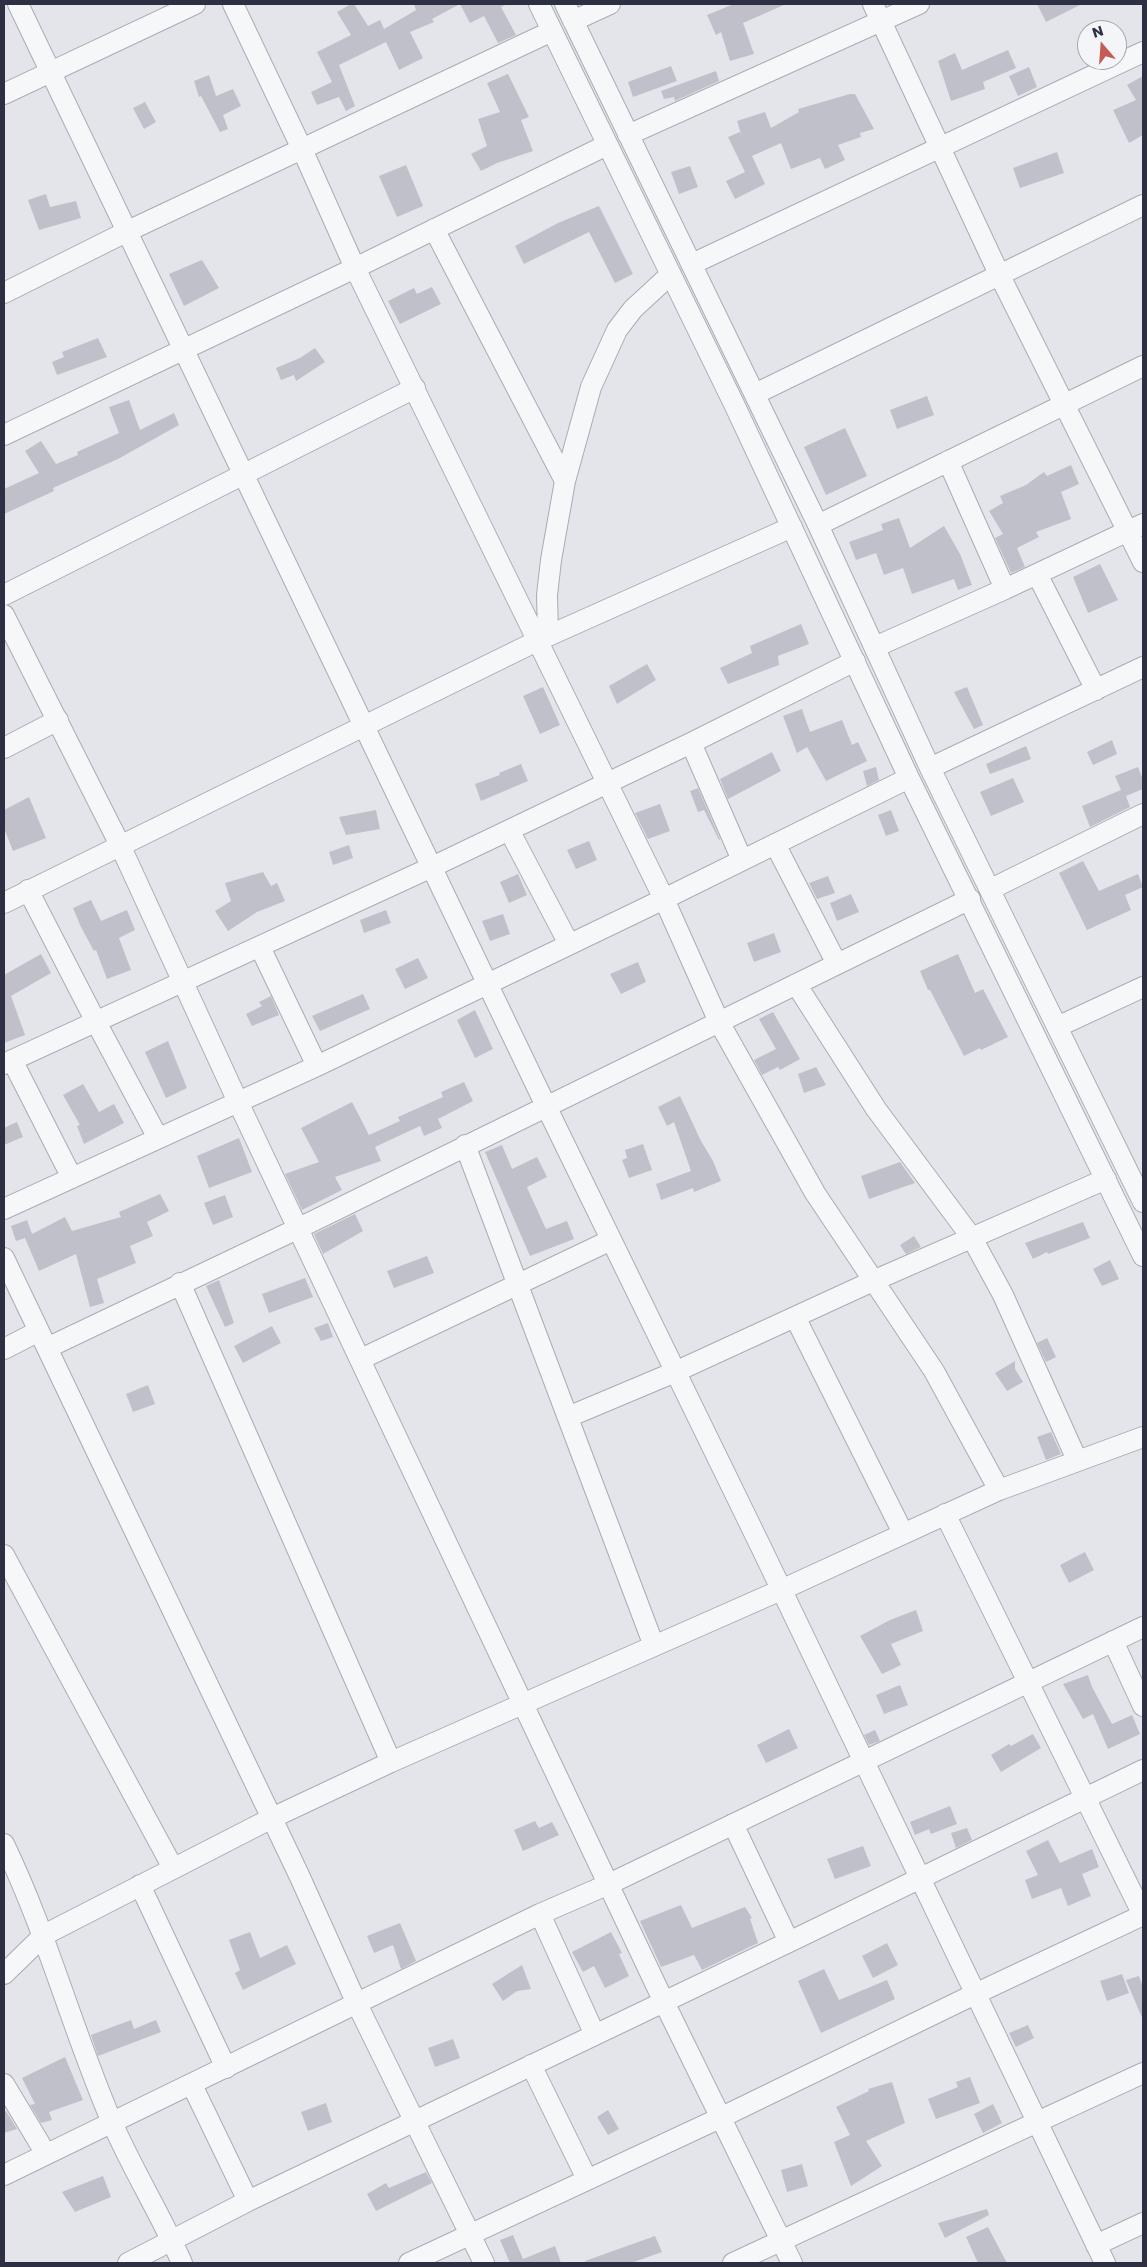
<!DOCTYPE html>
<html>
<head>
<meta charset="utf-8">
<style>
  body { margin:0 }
  #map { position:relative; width:1147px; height:2267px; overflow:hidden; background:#e4e5eb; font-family:Poppins,sans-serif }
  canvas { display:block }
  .frame { position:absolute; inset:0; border:5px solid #2d3042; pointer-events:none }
  .north { position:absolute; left:1077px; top:20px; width:50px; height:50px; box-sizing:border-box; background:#f4f5f8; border:1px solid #a4a6af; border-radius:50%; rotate:342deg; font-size:14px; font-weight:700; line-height:20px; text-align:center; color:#2d3042 }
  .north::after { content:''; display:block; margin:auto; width:18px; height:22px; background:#c45b54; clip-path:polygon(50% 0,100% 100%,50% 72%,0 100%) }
</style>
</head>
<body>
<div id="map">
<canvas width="1147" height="2267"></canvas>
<div class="frame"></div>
<div class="north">N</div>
</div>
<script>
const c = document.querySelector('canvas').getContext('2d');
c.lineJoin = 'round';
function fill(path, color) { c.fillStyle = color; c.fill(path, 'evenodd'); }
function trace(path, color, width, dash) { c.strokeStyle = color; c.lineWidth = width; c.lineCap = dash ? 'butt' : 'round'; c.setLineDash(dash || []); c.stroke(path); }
const building = new Path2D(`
  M351,4H354L368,26L380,20L384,29L416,10L414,4H507L501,7L516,35L498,43L484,16L470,23L460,4L432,19L434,22L410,32L423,58L399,70L386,42L339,65L355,106L346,111L339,97L317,105L311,92L332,82L317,52L351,35L337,12Z
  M734,4H786L743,23L754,54L730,61L721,32L716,35L707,15Z
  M1037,4H1082L1046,22Z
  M1008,50L1016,68L983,82L985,89L951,101L938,61L955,53L962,70Z
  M671,66L677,81L633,97L628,82Z
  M1029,67L1037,87L1018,96L1009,76Z
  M716,71L719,81L675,101L674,97L664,99L661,91Z
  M508,74L529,117L521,120L533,151L497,163L481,171L471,154L487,146L478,119L500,112L487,83Z
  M209,75L216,96L233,89L241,106L223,115L228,129L220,132L201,96L199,97L194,81Z
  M1143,76V135L1129,143L1113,110L1136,100L1127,85Z
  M850,94H855L874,129L860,133L861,137L838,145L845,160L825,169L820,158L791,169L781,143L752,156L765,184L735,199L726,181L745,172L728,137L740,132L742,137L737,121L765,112L771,128L799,112L798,109Z
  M145,102L156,122L144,129L133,108Z
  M1057,152L1064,173L1020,188L1013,168Z
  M406,165L423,206L397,217L379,176Z
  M690,166L698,187L679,194L671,172Z
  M46,194L50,207L76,201L81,218L39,230L28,200Z
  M599,206L633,274L615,283L589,232L524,264L515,246L558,223Z
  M202,260L219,288L184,306L169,274Z
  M432,287L441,304L400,324L388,301L414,288L417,294Z
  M98,338L107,357L57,375L52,362L64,357L62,352Z
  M315,348L325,362L296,381L294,375L281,380L276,368L300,358Z
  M927,396L934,415L897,429L890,410Z
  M129,400L140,430L174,413L179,425L118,459L53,488L54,491L4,514V489L39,473L25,451L41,441L56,464L78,455L77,452L119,433L109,407Z
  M845,428L867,476L826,495L804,447Z
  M1071,465L1079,484L1061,492L1071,519L1036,532L1039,537L1017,548L1025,567L1011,573L995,538L1003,534L989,511L1003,503L1000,496L1026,485L1044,472L1047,476Z
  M899,518L910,548L944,526L960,554L972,585L958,590L954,579L912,594L903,568L884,575L876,553L856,560L849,542L883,530L881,524Z
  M1100,564L1118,600L1088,613L1073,577Z
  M801,624L809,644L778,656L779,665L728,684L720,668L752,653L750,646Z
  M647,664L656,680L617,704L609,686Z
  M543,687L560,725L540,734L523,696Z
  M967,687L983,725L974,729L954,692Z
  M802,709L810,732L842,720L852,745L858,742L867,761L826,781L807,747L797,753L783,716Z
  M1112,740L1117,754L1093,765L1087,752Z
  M1026,746L1031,759L990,774L986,764Z
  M772,752L781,771L728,799L720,779Z
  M521,764L528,781L481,801L475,784L500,775L499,773Z
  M876,767L879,780L867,786L863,771Z
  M1138,767L1143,780V789L1126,796L1130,807L1090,827L1082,806L1121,790L1115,776Z
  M1013,778L1024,802L991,816L980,792Z
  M698,788L720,839L719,840L704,810L698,812L690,791Z
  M29,797L46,838L13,851L4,828V810Z
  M660,804L670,831L648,839L635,813Z
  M376,810L380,829L346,835L339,817Z
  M891,810L899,831L886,836L878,815Z
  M589,841L597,860L576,869L567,850Z
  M349,845L353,858L333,865L329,852Z
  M1083,861L1099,891L1138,874L1143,887L1125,895L1131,910L1087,930L1059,873Z
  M263,872L271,886L277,883L285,901L257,912L228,931L215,911L231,901L225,883Z
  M518,874L527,895L509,903L500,882Z
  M828,876L835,893L817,899L809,883Z
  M851,894L859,912L837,921L830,903Z
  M91,900L101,921L127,910L135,930L119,938L131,970L107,979L96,950L94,951L81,927L73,908Z
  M386,910L391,923L364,933L360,920Z
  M503,914L510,934L490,941L482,921Z
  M774,933L781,952L754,962L747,943Z
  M41,954L51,973L11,996L25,1035L4,1043V975Z
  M958,954L975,993L983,989L1008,1037L981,1050L980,1048L964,1056L930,990H928L920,971Z
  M418,958L428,978L405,989L395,969Z
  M638,962L646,982L621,994L610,974Z
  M363,994L370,1009L320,1031L312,1016Z
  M271,996L279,1015L252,1026L246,1014L262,1006L259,1002Z
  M475,1010L493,1049L475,1058L457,1020Z
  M773,1012L800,1059L780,1070L778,1067L762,1075L754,1060L776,1049L759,1019Z
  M168,1041L187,1088L166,1098L145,1052Z
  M816,1067L826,1085L804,1093L798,1074Z
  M464,1082L473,1101L438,1119L442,1128L424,1136L420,1126L375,1147L381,1161L335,1177L342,1190L302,1210L285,1174L319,1162L301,1128L352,1102L369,1135L400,1121L398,1117L443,1097L441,1092Z
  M83,1084L99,1112L114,1104L124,1123L84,1144L77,1126L80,1125L63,1095Z
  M680,1096L701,1141L713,1161L721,1181L694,1192L693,1188L661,1200L656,1184L691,1171L674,1122L667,1126L658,1107Z
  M17,1122L23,1137L4,1145V1128Z
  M239,1138L252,1172L209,1188L197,1156Z
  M643,1144L652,1170L629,1178L622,1160L627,1158L625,1150Z
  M502,1145L512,1169L537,1157L547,1177L527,1187L529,1192L546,1229L567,1221L574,1239L530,1256L485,1152Z
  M900,1162L915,1183L869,1199L861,1176Z
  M160,1194L169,1211L147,1222L153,1236L130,1246L136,1263L97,1279L104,1303L90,1307L76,1254L39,1271L25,1238L28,1237L16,1241L11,1226L27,1220L32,1234L65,1217L72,1231L121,1217L119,1212Z
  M225,1195L233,1217L213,1225L204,1203Z
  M355,1214L363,1231L323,1254L314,1234Z
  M1083,1222L1090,1238L1048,1254L1047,1252L1033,1259L1025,1243Z
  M914,1236L921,1247L906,1254L900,1245Z
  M427,1256L434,1273L394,1288L387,1271Z
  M1110,1260L1119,1279L1102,1286L1093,1269Z
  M305,1278L313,1297L269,1313L262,1294Z
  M219,1280L234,1323L225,1327L206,1286Z
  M328,1323L333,1337L321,1341L314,1328Z
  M272,1326L281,1343L243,1363L234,1346Z
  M1047,1338L1056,1357L1046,1362L1037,1343Z
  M1015,1361V1369L1023,1382L1007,1391L995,1373Z
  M148,1385L155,1404L133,1412L126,1394Z
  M1051,1432L1061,1454L1046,1460L1037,1437Z
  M1085,1552L1094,1570L1069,1583L1060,1565Z
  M916,1610L923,1631L891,1644L901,1665L882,1674L860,1636L890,1620Z
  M1088,1675L1092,1687L1112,1724L1132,1715L1140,1734L1108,1749L1093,1714L1083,1719L1063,1684Z
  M900,1685L908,1705L884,1714L876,1695Z
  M789,1729L798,1748L766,1763L757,1745Z
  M875,1730L880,1741L869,1745L864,1735Z
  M1033,1734L1041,1748L1001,1772L991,1755L1009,1744L1011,1746Z
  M950,1806L957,1824L931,1834L929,1829L915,1835L910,1822Z
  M535,1821L539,1828L552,1822L559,1835L523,1851L514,1830Z
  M967,1828L972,1840L956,1848L951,1833Z
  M1048,1840L1060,1863L1092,1849L1099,1867L1082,1874L1091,1896L1068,1906L1061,1888L1032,1899L1025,1880L1038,1875L1026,1851Z
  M863,1846L871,1866L835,1879L827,1859Z
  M681,1905L692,1928L745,1907L752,1918L750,1919L758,1943L702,1970L694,1955L661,1967L640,1921Z
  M400,1923L416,1961L401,1969L393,1945L374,1953L367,1936Z
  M250,1932L260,1958L287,1945L296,1964L243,1990L235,1973L240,1970L229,1940Z
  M611,1932L622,1953L619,1954L629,1976L605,1988L594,1966L583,1972L572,1952Z
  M887,1943L898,1965L873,1978L862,1956Z
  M522,1965L531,1989L517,1991L503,2001L492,1984Z
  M824,1969L839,2000L887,1980L895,1999L821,2033L798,1981Z
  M1122,1974L1129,1993L1107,2001L1100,1981Z
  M1139,1976L1143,1987V2020L1126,1980Z
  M131,2020L134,2029L156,2020L161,2032L98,2056L91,2035Z
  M1028,2025L1034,2038L1016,2047L1009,2033Z
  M453,2039L460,2058L435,2067L428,2048Z
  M65,2057L83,2100L49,2112L52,2120L41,2123L30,2105L35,2104L22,2078Z
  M970,2077L980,2103L936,2119L928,2099L958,2087L956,2082Z
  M892,2082L905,2123L866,2141L882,2166L851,2186L834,2142L850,2135L836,2107L869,2091L868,2089Z
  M326,2103L332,2122L308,2131L301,2112Z
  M993,2104L1002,2123L983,2133L974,2114Z
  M608,2110L619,2129L608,2135L597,2117Z
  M6,2111L17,2129L4,2133V2112Z
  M802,2164L808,2186L787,2192L781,2170Z
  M426,2172L432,2183L376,2211L367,2194L386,2183L389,2188Z
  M103,2176L111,2197L75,2212L62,2192Z
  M987,2209L989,2215L945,2238L938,2223Z
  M988,2227L1007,2263H978L966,2237Z
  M513,2235L523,2259L555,2246L561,2263H510L500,2240Z
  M655,2236L662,2252L631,2263H585V2261Z`);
const street = new Path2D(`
  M18,4L546,1106L760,1545L1105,2263
  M233,4L302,149L355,268L664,899L719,1022L815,1193L934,1371L999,1490
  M539,4L734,404L909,778L1143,1256
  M565,4L818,525L930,768L1143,1202
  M873,4L1000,276L1143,562
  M573,21L610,4
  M4,94L195,4
  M628,135L919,4
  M434,229L565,481
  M692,264L1143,52
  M4,293L128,231L552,31
  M755,394L1143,205
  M4,435L355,268L607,145
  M818,525L1143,366
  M1037,574L1096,690
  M1005,589L1143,524
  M4,595L415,388
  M4,615L120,845L238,1102L664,2002L792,2263
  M548,635L547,595L551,560L565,481L591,387L617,330L633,309L671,274
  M875,647L1005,589L948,461
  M691,743L742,860
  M4,748L58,720
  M930,768L1143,667
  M509,830L569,944
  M775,844L837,964
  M991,889L1143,814
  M28,890L96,1022L158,1138
  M4,903L539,640L792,527
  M260,947L317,1066
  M796,984L876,1109L972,1238L1003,1295L1077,1460
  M1057,1027L1143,987
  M12,1060L72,1178
  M4,1064L432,867L691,743L855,661
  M465,1145L654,1646
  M4,1209L317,1066L664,899L909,778
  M4,1258L299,1875L357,2004L484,2263
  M180,1283L391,1762
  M795,1317L903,1533
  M47,1348L299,1228L970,899
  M4,1349L39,1331
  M361,1359L611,1240
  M568,1417L675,1372L873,1281L1106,1179
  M945,1514L1143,1915
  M4,1555L173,1868
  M1113,1641L1143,1706
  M733,1824L789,1942
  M4,1844C47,1933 72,2029 111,2120C132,2169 161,2215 182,2263
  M140,1885L226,2068
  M540,1914L595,2035
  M4,1974L44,1935L272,1818L391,1762L781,1590L999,1490L1143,1437
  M531,2065L587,2179
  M4,2084L46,2154
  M192,2085L248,2201
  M4,2175L540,1914L609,1884L1143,1627
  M1096,2245L1143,2223
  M128,2263L248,2201L789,1942L1143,1770
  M409,2263L722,2117L975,1994L1143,1915
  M733,2263L1143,2073`);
fill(building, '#bfc0ca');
trace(street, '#a9abb5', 22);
trace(street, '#f6f7f9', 20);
</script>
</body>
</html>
